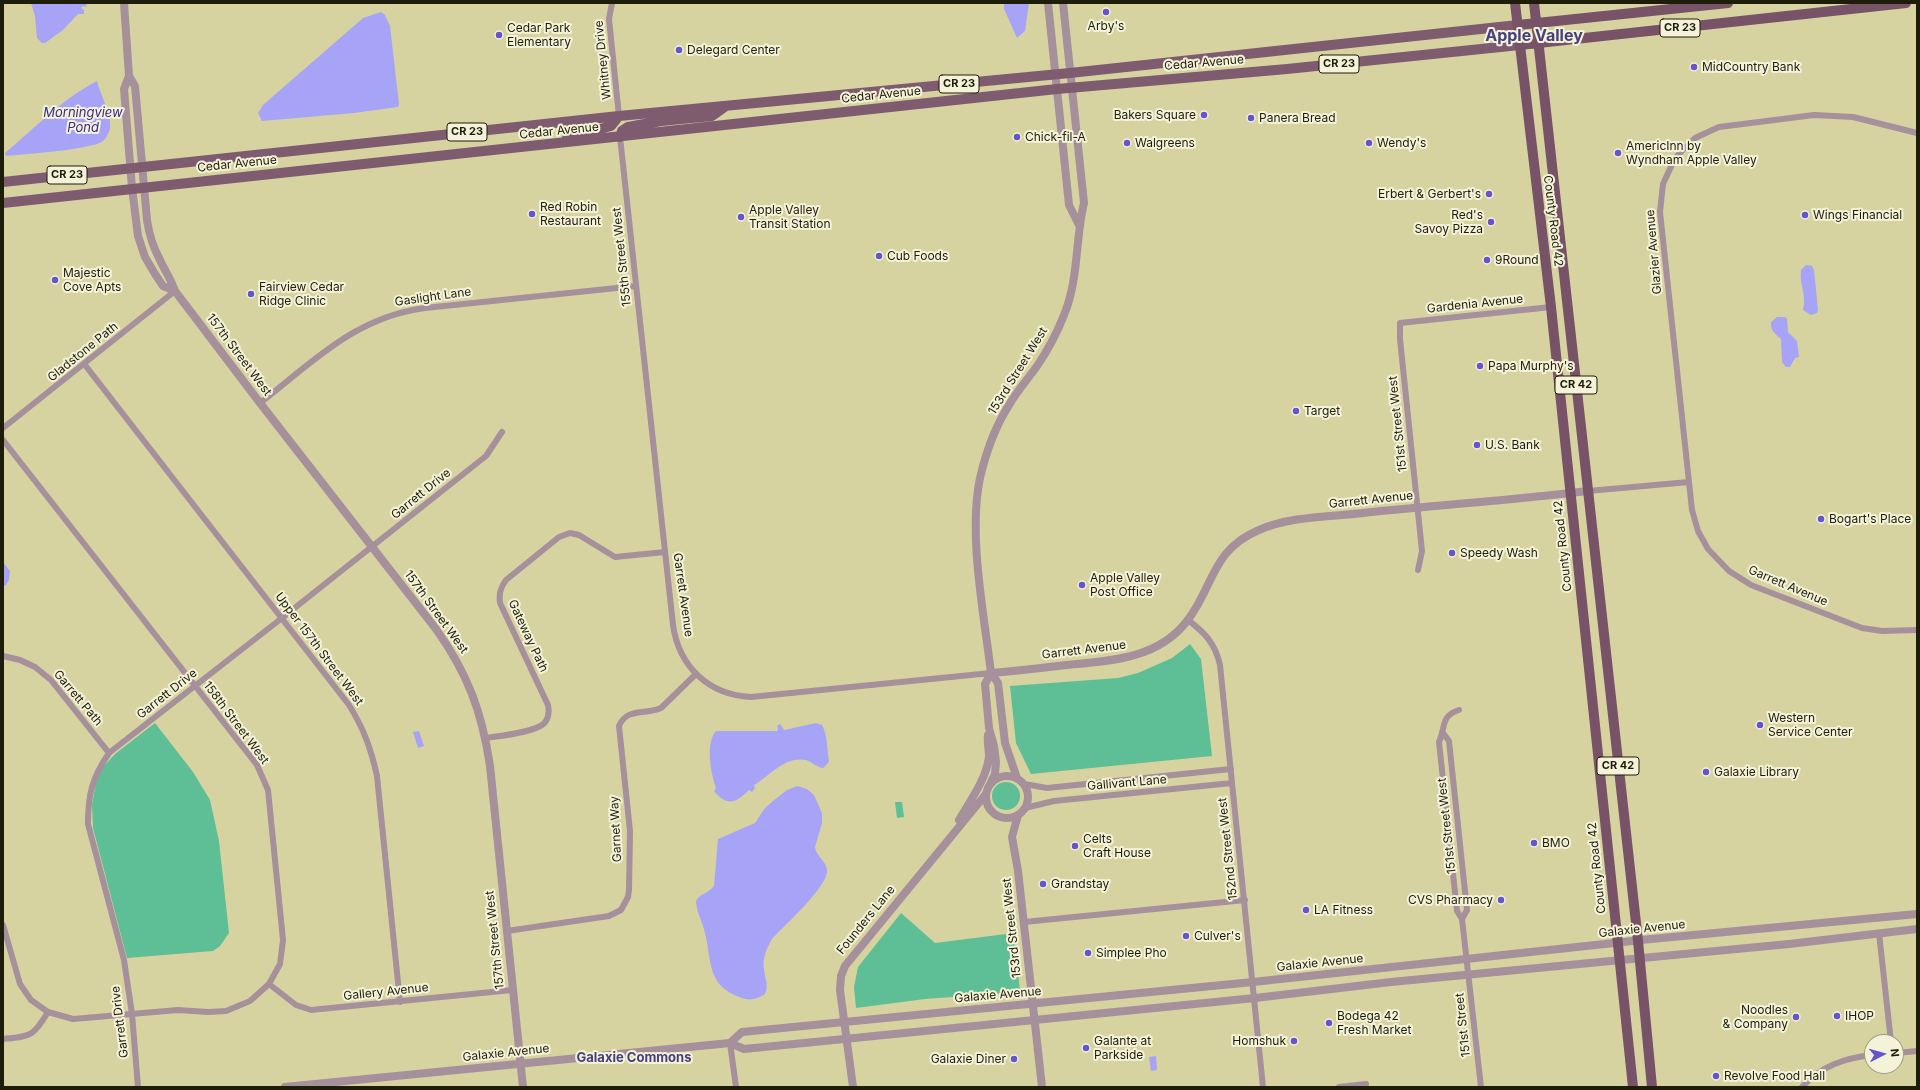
<!DOCTYPE html>
<html>
<head>
<meta charset="utf-8">
<style>
  body { margin:0 }
  #map { position:relative; width:1920px; height:1090px; overflow:hidden; background:#d6d3a1; font-family:Inter,sans-serif }
  canvas { display:block }
  .frame { position:absolute; inset:0; border:4px solid #1e1d09; pointer-events:none }
  .north { position:absolute; left:1864px; top:1034px; width:40px; height:40px; box-sizing:border-box; background:#f4f2d9; border:1px solid #9e9d86; border-radius:50%; rotate:84deg; font-size:11px; font-weight:700; line-height:16px; text-align:center; color:#1e1d09 }
  .north::after { content:''; display:block; margin:auto; width:14px; height:18px; background:#6454cd; clip-path:polygon(50% 0,100% 100%,50% 72%,0 100%) }
</style>
</head>
<body>
<div id="map">
<canvas width="1920" height="1090"></canvas>
<div class="frame"></div>
<div class="north">N</div>
</div>
<script>
const c = document.querySelector('canvas').getContext('2d');
c.lineJoin = 'round';
function fill(path, color) { c.fillStyle = color; c.fill(path, 'evenodd'); }
function trace(path, color, width, dash) { c.strokeStyle = color; c.lineWidth = width; c.lineCap = dash ? 'butt' : 'round'; c.setLineDash(dash || []); c.stroke(path); }
function label(font, color, halo, rows, align = 'center') {
  c.font = font + ' Inter,sans-serif'; c.lineWidth = 4; c.setLineDash([]); c.textBaseline = 'middle'; c.strokeStyle = halo; c.fillStyle = color; for (const [text, x, y, turn = 0] of rows) {
    c.save(); c.translate(x, y); c.rotate((+turn || 0) * Math.PI / 180); c.textAlign = isNaN(turn) ? turn : align; if (halo) c.strokeText(text, 0, 0); c.fillText(text, 0, 0); c.restore();
  }
}
const green = new Path2D(`
  M1190,644L1201,659L1212,756L1031,774L1016,743L1010,686L1118,678L1138,673L1172,658Z
  M155,723L193,772L210,800L219,841L229,933L220,946L213,951L127,958L93,828L92,805L96,782L103,767L115,754Z
  M992 796a14 14 0 1 1 28 0a14 14 0 1 1-28 0Z
  M895,802H902L904,817L897,818Z
  M901,913L935,943L1014,933L1020,992L925,999L856,1008L854,987L858,967Z`);
const water = new Path2D(`
  M31,3H87L86,7L83,6L81,8L84,10V14H78L63,30L45,43H42L37,38L35,16Z
  M1004,3H1029L1025,31L1017,38L1004,9Z
  M381,12L385,15L390,26L399,104L398,107L354,113L262,121L258,113L263,105L363,18Z
  M97,81C100,94 112,115 110,128C110,131 106,139 103,141C91,150 23,154 6,156L5,153C35,128 62,99 97,81Z
  M1806,265L1812,266L1814,270L1818,310L1817,313L1811,315L1803,310C1807,296 1799,284 1801,270Z
  M1777,317H1785L1787,319L1788,332L1797,341L1799,357L1795,358L1790,367H1786L1782,362L1781,339C1775,334 1770,330 1771,322Z
  M3,562L10,571L9,580L6,585L3,586Z
  M816,723L822,725C828,736 827,750 829,762L823,768C816,767 812,762 806,760C784,756 770,776 754,785L755,788L752,792L749,790C736,803 727,807 714,791L716,788C711,774 705,743 716,731H777L778,730L777,726L780,724L784,730Z
  M419,731L424,746L418,748L413,732Z
  M797,786L807,789L814,795L822,813V823L815,847C816,856 825,860 827,869C830,885 784,926 772,939C767,948 762,958 764,969C765,979 769,985 765,994C757,1000 748,1001 739,997C707,985 712,962 705,933C703,923 696,911 696,901C699,894 709,893 714,886L718,839L755,823L765,808L773,801L787,790Z
  M1156,1056L1157,1070L1151,1071L1149,1057Z`);
const minor = new Path2D(`
  M612,3L609,19L619,116
  M1917,133L1853,117L1814,115L1719,127L1695,138L1675,158L1663,184L1660,212L1692,510L1698,531L1708,549L1729,571L1751,585L1862,628L1882,631L1917,630
  M620,137L673,625C679,667 709,695 751,697L991,673
  M85,365L349,705C364,729 371,749 377,776L400,1002
  M260,403C313,362 355,317 425,308L636,286
  M3,428L175,291
  M3,440L257,765L268,790L283,940L280,964L269,984L250,1001L226,1011L208,1012L178,1010L73,1019L48,1012L31,1000L20,984L3,925
  M1588,491L1689,482
  M1418,570L1422,551L1400,339V323L1551,307
  M1188,620C1205,633 1215,643 1220,665L1263,1087
  M3,656L20,660L35,667L51,680L109,753
  M1459,710C1440,716 1446,727 1439,742L1457,911L1462,919L1481,1087
  M1443,733L1449,741L1467,910L1462,919
  M486,738C499,736 540,732 546,721C549,716 549,710 548,705L500,603C499,594 500,588 506,580L559,537L570,533L579,535L615,557L665,552
  M1024,784L1047,788L1231,769
  M1025,808L1054,801L1232,783
  M1024,922L1245,900
  M507,931L609,916L621,910L628,897L629,890L630,831L619,726C627,707 646,715 661,708L696,674
  M1879,933L1891,1042
  M269,984L296,1005L311,1010L512,990
  M3,1039C31,1036 33,1037 48,1012
  M730,1043L736,1087
  M1896,1053L1917,1051
  M138,1087L132,1014L124,960L88,824C88,794 92,778 109,753L282,618L486,456L502,432
  M1339,1087L1366,1084
  M1802,1087C1821,1066 1845,1058 1872,1055`);
const tertiary = new Path2D(`
  M124,3L129,76L135,86L147,220C149,234 153,247 160,260C165,271 171,279 175,291L260,403L436,629C468,674 482,712 490,766L523,1087
  M1048,3L1069,205L1079,225
  M129,76L124,89L132,188L138,236L145,257L155,274L163,286L175,291
  M991,673C1016,671 1041,668 1066,665C1110,661 1158,659 1187,621C1214,587 1211,550 1259,530C1291,516 1329,517 1363,513C1438,505 1513,500 1588,491
  M991,673L985,684L989,728L994,746L996,762L995,774L991,782
  M986 797a21 21 0 1 1 42 0a21 21 0 1 1-42 0Z
  M1017,778L1005,743L998,683L991,673C984,614 968,535 980,478C986,452 995,427 1009,405C1017,391 1028,379 1037,366C1048,350 1057,333 1064,315C1079,279 1075,240 1084,203L1063,3
  M1018,815L1012,837L1018,871L1042,1087
  M959,820C970,801 986,780 989,757C989,750 987,742 988,735
  M730,1043L742,1032L1253,982L1651,939L1917,914
  M285,1087L730,1043L744,1049L1255,998L1391,982L1789,944L1917,929
  M853,1087L840,990L841,976L845,966L986,794`);
const primary = new Path2D(`
  M620,137L622,131L628,127L661,121L712,116L726,106
  M567,138L611,126L619,116
  M3,182L619,116L1070,73L1518,25
  M3,203L1057,89L1287,69L1520,45`);
const trunk = new Path2D(`
  M1515,3L1551,307L1633,1087
  M1534,3L1638,941L1652,1087
  M1518,25L1728,3
  M1520,45L1906,3`);
const markers = [
  [1106,12,4,"#6454cd"],
  [499,35,4,"#6454cd"],
  [679,50,4,"#6454cd"],
  [1694,67,4,"#6454cd"],
  [1204,115,4,"#6454cd"],
  [1251,118,4,"#6454cd"],
  [1017,137,4,"#6454cd"],
  [1127,143,4,"#6454cd"],
  [1369,143,4,"#6454cd"],
  [1618,153,4,"#6454cd"],
  [1489,194,4,"#6454cd"],
  [532,214,4,"#6454cd"],
  [1805,215,4,"#6454cd"],
  [741,217,4,"#6454cd"],
  [1491,222,4,"#6454cd"],
  [879,256,4,"#6454cd"],
  [1487,260,4,"#6454cd"],
  [55,280,4,"#6454cd"],
  [251,294,4,"#6454cd"],
  [1480,366,4,"#6454cd"],
  [1296,411,4,"#6454cd"],
  [1477,445,4,"#6454cd"],
  [1821,519,4,"#6454cd"],
  [1452,553,4,"#6454cd"],
  [1082,585,4,"#6454cd"],
  [1760,725,4,"#6454cd"],
  [1706,772,4,"#6454cd"],
  [1534,843,4,"#6454cd"],
  [1075,846,4,"#6454cd"],
  [1043,884,4,"#6454cd"],
  [1501,900,4,"#6454cd"],
  [1306,910,4,"#6454cd"],
  [1186,936,4,"#6454cd"],
  [1088,953,4,"#6454cd"],
  [1837,1016,4,"#6454cd"],
  [1796,1017,4,"#6454cd"],
  [1329,1023,4,"#6454cd"],
  [1294,1041,4,"#6454cd"],
  [1086,1048,4,"#6454cd"],
  [1014,1059,4,"#6454cd"],
  [1716,1076,4,"#6454cd"]
];
const shields = [
  [1680,28,40],
  [1339,64,40],
  [959,84,40],
  [467,132,40],
  [67,175,40],
  [1576,385,42],
  [1618,766,42]
];
const shieldNames = [
  ["CR 23",1680,28],
  ["CR 23",1339,64],
  ["CR 23",959,84],
  ["CR 23",467,132],
  ["CR 23",67,175],
  ["CR 42",1576,385],
  ["CR 42",1618,766]
];
const poiNames = [
  ["Arby's",1106,26,"center"],
  ["Cedar Park",507,28],
  ["Elementary",507,42],
  ["Delegard Center",687,50],
  ["MidCountry Bank",1702,67],
  ["Bakers Square",1196,115,"right"],
  ["Panera Bread",1259,118],
  ["Chick-fil-A",1025,137],
  ["Walgreens",1135,143],
  ["Wendy's",1377,143],
  ["AmericInn by",1626,146],
  ["Wyndham Apple Valley",1626,160],
  ["Erbert & Gerbert's",1481,194,"right"],
  ["Red Robin",540,207],
  ["Restaurant",540,221],
  ["Apple Valley",749,210],
  ["Transit Station",749,224],
  ["Red's",1483,215,"right"],
  ["Savoy Pizza",1483,229,"right"],
  ["Wings Financial",1813,215],
  ["Cub Foods",887,256],
  ["9Round",1495,260],
  ["Majestic",63,273],
  ["Cove Apts",63,287],
  ["Fairview Cedar",259,287],
  ["Ridge Clinic",259,301],
  ["Papa Murphy's",1488,366],
  ["Target",1304,411],
  ["U.S. Bank",1485,445],
  ["Bogart's Place",1829,519],
  ["Speedy Wash",1460,553],
  ["Apple Valley",1090,578],
  ["Post Office",1090,592],
  ["Western",1768,718],
  ["Service Center",1768,732],
  ["Galaxie Library",1714,772],
  ["Celts",1083,839],
  ["Craft House",1083,853],
  ["BMO",1542,843],
  ["Grandstay",1051,884],
  ["CVS Pharmacy",1493,900,"right"],
  ["LA Fitness",1314,910],
  ["Culver's",1194,936],
  ["Simplee Pho",1096,953],
  ["Noodles",1788,1010,"right"],
  ["& Company",1788,1024,"right"],
  ["Bodega 42",1337,1016],
  ["Fresh Market",1337,1030],
  ["IHOP",1845,1016],
  ["Galante at",1094,1041],
  ["Parkside",1094,1055],
  ["Homshuk",1286,1041,"right"],
  ["Galaxie Diner",1006,1059,"right"],
  ["Revolve Food Hall",1724,1076]
];
const streetNames = [
  ["Whitney Drive",603,60,-96],
  ["Cedar Avenue",1204,63,-5],
  ["Cedar Avenue",881,95,-6],
  ["Cedar Avenue",559,131,-6],
  ["Cedar Avenue",237,164,-6],
  ["County Road 42",1553,221,83],
  ["Glazier Avenue",1654,252,-95],
  ["155th Street West",622,257,-96],
  ["Gaslight Lane",433,297,-8],
  ["Gardenia Avenue",1475,304,-6],
  ["Gladstone Path",83,352,-39],
  ["157th Street West",239,355,53],
  ["153rd Street West",1018,371,-58],
  ["151st Street West",1398,424,-96],
  ["Garrett Drive",421,494,-39],
  ["Garrett Avenue",1371,500,-6],
  ["County Road 42",1563,546,-96],
  ["Garrett Avenue",1788,586,23],
  ["Garrett Avenue",683,595,82],
  ["157th Street West",436,612,54],
  ["Gateway Path",528,636,65],
  ["Upper 157th Street West",319,649,53],
  ["Garrett Avenue",1084,650,-7],
  ["Garrett Drive",167,694,-38],
  ["Garrett Path",78,698,50],
  ["158th Street West",236,723,53],
  ["Gallivant Lane",1127,783,-5],
  ["151st Street West",1447,826,-96],
  ["Garnet Way",616,829,-93],
  ["152nd Street West",1228,849,-96],
  ["County Road 42",1597,868,-96],
  ["Founders Lane",866,920,-51],
  ["153rd Street West",1012,928,-96],
  ["Galaxie Avenue",1642,929,-6],
  ["157th Street West",495,940,-96],
  ["Galaxie Avenue",1320,963,-6],
  ["Gallery Avenue",386,992,-6],
  ["Galaxie Avenue",998,995,-5],
  ["Garrett Drive",120,1022,-97],
  ["151st Street",1463,1025,-96],
  ["Galaxie Avenue",506,1053,-6]
];
const waterNames = [
  ["Morningview",83,113],
  ["Pond",83,128]
];
const neighbourhoodNames = [
  ["Galaxie Commons",634,1058]
];
const districtNames = [
  ["Apple Valley",1534,36]
];
fill(green, '#5ebe96');
fill(water, '#a7a4f7');
trace(minor, '#a5909b', 6);
trace(tertiary, '#a5909b', 8);
trace(primary, '#7f5b6f', 10);
trace(trunk, '#785267', 10);
for (const [x, y, r, color] of markers) { const dot = new Path2D(); dot.arc(x, y, r, 0, 2 * Math.PI); c.fillStyle = color; c.fill(dot); trace(dot, '#f4f2d9', 1.5); }
for (const [x, y, w] of shields) { const box = new Path2D(); box.roundRect(x - w / 2, y - 9, w, 18, 3); c.fillStyle = '#f4f2d9'; c.fill(box); trace(box, '#1e1d09', 1); }
label('bold 11px', '#1e1d09', null, shieldNames);
label('12px', '#1e1d09', '#f4f2d9', poiNames, 'left');
label('12px', '#1e1d09', '#f4f2d9', streetNames);
label('italic 13px', '#3a2987', '#f4f2d9', waterNames);
label('bold 13px', '#45407d', '#f4f2d9', neighbourhoodNames);
label('bold 16px', '#45407d', '#f4f2d9', districtNames);
</script>
</body>
</html>
